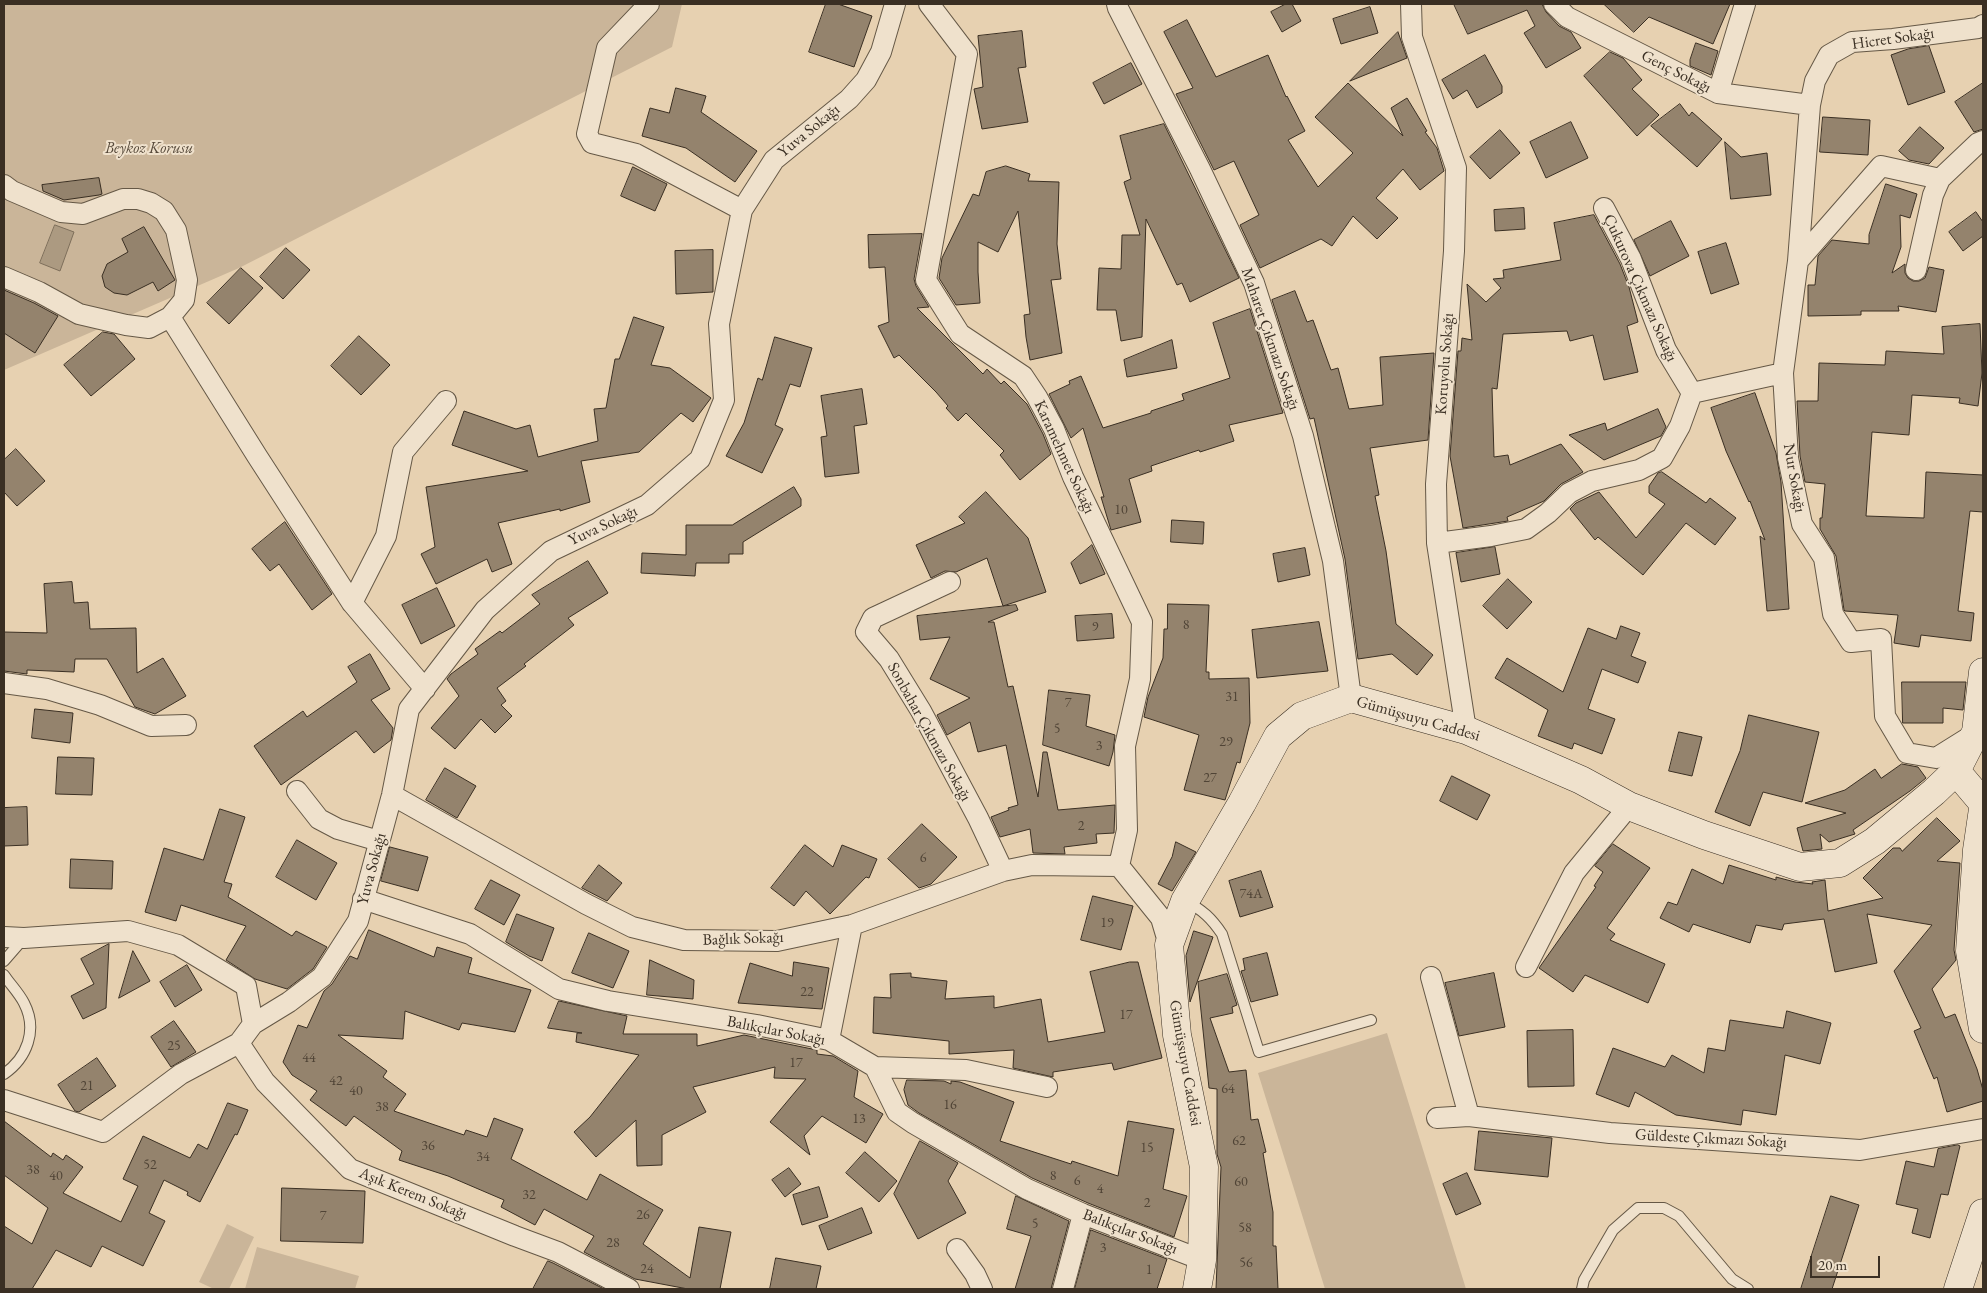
<!DOCTYPE html>
<html>
<head>
<meta charset="utf-8">
<style>
  body { margin:0 }
  #map { position:relative; width:1987px; height:1293px; overflow:hidden; background:#e7d1b1; font-family:"EB Garamond",serif }
  canvas { display:block }
  .frame { position:absolute; inset:0; border:5px solid #3a2f23; pointer-events:none }
  .scale { position:absolute; left:1810px; top:1256px; width:70px; height:22px; box-sizing:border-box; border:2px solid #3a2f23; border-top:0; padding-left:6px; font-size:15px; line-height:18px; white-space:nowrap; color:#3a2f23; -webkit-text-stroke:4px #efe1cc; paint-order:stroke }
</style>
</head>
<body>
<div id="map">
<canvas width="1987" height="1293"></canvas>
<div class="frame"></div>
<div class="scale">20 m</div>
</div>
<script>
const c = document.querySelector('canvas').getContext('2d');
c.lineJoin = 'round';
function fill(path, color) { c.fillStyle = color; c.fill(path, 'evenodd'); }
function trace(path, color, width, dash) { c.strokeStyle = color; c.lineWidth = width; c.lineCap = dash ? 'butt' : 'round'; c.setLineDash(dash || []); c.stroke(path); }
function label(font, color, halo, rows, align = 'center') {
  c.font = font + ' "EB Garamond",serif'; c.lineWidth = 4; c.setLineDash([]); c.textBaseline = 'middle'; c.strokeStyle = halo; c.fillStyle = color; for (const [text, x, y, turn = 0] of rows) {
    c.save(); c.translate(x, y); c.rotate((+turn || 0) * Math.PI / 180); c.textAlign = isNaN(turn) ? turn : align; if (halo) c.strokeText(text, 0, 0); c.fillText(text, 0, 0); c.restore();
  }
}
const green = new Path2D(`
  M4,4H682L672,47L239,268L4,370Z
  M1387,1033L1466,1289H1325L1258,1073Z
  M227,1224L254,1237L229,1289H214L199,1282Z
  M257,1247L359,1276L355,1289H245Z`);
const water = new Path2D(`
  M55,225L74,232L60,271L40,263Z`);
const building = new Path2D(`
  M826,4H838L872,16L854,67L809,52Z
  M1286,4H1292L1301,21L1282,32L1271,12Z
  M1454,4H1542L1546,12L1559,26L1571,32L1581,48L1546,68L1524,33L1535,26L1527,10L1468,34Z
  M1604,4H1730L1713,44L1649,17L1634,32Z
  M1370,7L1378,33L1341,44L1333,19Z
  M1187,20L1216,77L1268,55L1286,97L1287,96L1305,131L1288,140L1318,187L1353,153L1315,117L1348,83L1403,136L1391,108L1407,98L1427,131L1425,132L1437,148L1444,171L1420,190L1403,169L1376,198L1398,218L1377,239L1353,216L1332,246L1321,239L1260,268L1240,225L1259,215L1234,161L1214,170L1176,94L1193,88L1164,32Z
  M1022,31L1026,67L1018,68L1028,122L982,129L974,89L983,87L978,36Z
  M1398,32L1407,58L1350,81Z
  M1696,43L1718,51L1711,75L1690,66V60Z
  M1929,46L1945,92L1908,105L1891,55L1908,49Z
  M1610,52L1623,58L1642,80L1632,89L1659,115L1637,136L1584,76Z
  M1485,55L1502,86V93L1477,108L1467,90L1453,99L1442,80Z
  M1131,63L1142,84L1104,104L1093,83Z
  M1983,83V129L1974,132L1955,102Z
  M676,88L706,96L701,112L757,151L735,182L686,148L642,136L650,108L669,113Z
  M1680,104L1689,116L1692,112L1722,139L1697,167L1651,126Z
  M1823,117L1870,120L1868,155L1820,152Z
  M1571,122L1588,158L1546,178L1530,142Z
  M1164,124L1239,278L1190,302L1182,283L1177,285L1146,219L1142,337L1121,341L1116,310H1097L1099,268L1121,269L1122,235H1140L1124,182L1131,179L1120,136Z
  M1920,127L1944,148L1929,164L1909,160L1899,151Z
  M1500,130L1520,153L1490,179L1470,157Z
  M1725,142L1741,157L1767,153L1771,195L1731,199Z
  M1006,166L1030,174L1028,181L1059,182L1057,244L1061,279L1051,280L1062,353L1030,360L1026,337L1024,315L1030,314L1018,211L998,252L978,242V272L980,303L956,305L939,278L942,258L973,194L979,196L986,172Z
  M633,167L667,184L655,211L621,196Z
  M99,178L102,194L99,195L64,200L43,191L42,185Z
  M1886,184L1917,194L1910,218L1900,215L1901,247L1892,273L1905,264V273L1908,278L1913,281H1919L1925,278L1929,267L1944,270L1936,312L1898,306L1899,311H1861V315L1808,316V285H1815L1818,256L1832,240L1869,244V235Z
  M1524,208L1525,229L1495,231L1494,210Z
  M1976,212L1983,222V236L1963,251L1949,232Z
  M1594,215L1620,264L1629,287L1638,322L1627,326L1638,372L1604,380L1593,335L1570,341L1567,331L1503,334L1497,389L1492,388L1494,457L1508,455L1510,465L1561,444L1583,472L1561,484L1544,501L1507,517L1508,521L1463,528L1450,456L1458,351H1461L1462,338L1472,340L1467,284L1486,302L1501,288L1493,279L1504,278L1503,270L1561,260L1554,223Z
  M1671,221L1689,256L1650,276L1634,240Z
  M144,227L175,280L158,291L153,282L127,295L114,293L105,287L102,276L107,264L128,252L122,239Z
  M922,234L914,279L916,286L929,307L917,308L983,374L987,369L1001,384L1004,381L1027,404L1043,434L1051,454L1020,480L1000,455L1004,451L966,413L958,421L946,408L948,406L936,392L899,355L894,358L878,326L889,322L885,267L869,268L868,235Z
  M1726,243L1739,284L1711,294L1698,252Z
  M286,248L310,270L283,299L260,277Z
  M713,250V292L676,294L675,251Z
  M241,268L263,288L229,324L207,303Z
  M4,290L34,303L58,316L35,353L4,333Z
  M1295,291L1307,322L1313,320L1331,370L1338,368L1349,409L1383,405L1380,357L1434,353L1428,440L1370,448L1379,495L1375,496L1386,551L1396,624L1433,655L1417,675L1392,654L1358,659L1345,559L1314,418L1310,419L1272,300Z
  M1250,309L1283,413L1229,425L1234,441L1200,452L1199,450L1151,466L1152,471L1129,479L1141,522L1111,530L1101,497H1104L1083,428L1071,438L1049,394L1070,384L1069,381L1081,376L1103,428L1151,413V411L1184,400L1182,394L1230,378L1213,323Z
  M634,317L664,327L651,365L670,368L711,398L693,422L681,413L639,452L581,461L590,502L560,511V509L498,523L512,564L492,572L487,559L436,584L421,554L435,547L426,487L528,471L452,445L464,411L516,429L530,425L538,457L598,441L594,409L606,408L615,359H619Z
  M1980,324L1982,373L1978,406L1959,403L1960,398L1912,395L1909,435L1872,432L1866,516L1924,518L1926,472L1983,475V512L1970,511L1958,611L1974,613L1971,641L1921,635L1919,647L1894,643L1898,615L1845,611L1844,610L1836,556L1820,529V518H1822L1825,484L1805,482L1800,456L1797,401H1818L1819,363L1885,365L1886,351L1944,354L1942,327Z
  M103,332L114,334L135,359L91,396L64,365Z
  M359,336L390,365L361,395L331,366Z
  M775,337L812,348L800,387L790,384L775,425L783,429L762,473L726,456L744,423L758,378L762,380Z
  M1172,340L1177,368L1127,377L1124,360Z
  M862,389L867,424L854,426L859,473L825,477L821,437L827,436L821,396Z
  M1755,393L1776,453L1781,482L1789,609L1767,611L1760,536L1765,540L1750,501L1749,502L1726,451L1711,408Z
  M1658,409L1666,427L1661,436L1604,460L1569,435L1605,423L1607,430Z
  M16,449L45,481L17,506L4,492V460Z
  M1662,472L1706,503L1710,498L1736,518L1715,545L1686,523L1643,575L1598,537L1595,540L1570,509L1576,503L1599,492L1636,538L1665,504L1649,493V486L1658,473Z
  M794,487L801,499V506L743,542V554H729V563H696L695,576L641,573L642,553L686,555V525H732Z
  M986,492L1028,538L1046,592L1003,606L987,558L956,572L945,571L931,578L916,545L965,523L959,517Z
  M1172,520L1204,522L1203,544L1171,542Z
  M285,522L332,594L312,610L279,564L270,571L252,549Z
  M1092,545L1105,574L1080,584L1071,563Z
  M1495,547L1500,574L1461,582L1456,553Z
  M1305,548L1310,575L1278,582L1273,554Z
  M588,561L608,593L568,618L574,625L524,664L526,666L497,688L506,701L501,705L512,716L495,733L481,719L455,749L431,728L459,696L447,679L451,674L478,654L475,649L500,631L502,633L540,604L532,595Z
  M1508,579L1532,602L1507,629L1483,606Z
  M72,582L74,603L88,602L90,629L136,628L137,673L163,658L186,696L155,714L135,707L107,659H75L74,672L27,670V674L4,671V632L47,633L44,584Z
  M437,588L455,626L421,644L402,605Z
  M1168,604L1209,605L1206,672H1209V679L1249,678L1250,723L1240,763L1237,762L1225,800L1184,790L1199,735L1144,717L1148,697L1163,658L1164,629H1167Z
  M1016,605L1018,610L988,622H994L1008,687L1013,686L1038,797L1043,752H1047L1058,810L1115,805L1114,833L1096,834L1097,843L1064,847L1065,854L1033,853L1030,829L1000,837L991,817L1009,810L1008,808L1018,805L1006,745L978,752L970,722L947,735L937,715L970,698L930,679L950,637L920,640L917,616Z
  M1112,614L1114,638L1077,641L1075,616Z
  M1319,622L1328,671L1257,678L1252,630Z
  M1621,626L1640,633L1631,656L1646,662L1638,683L1602,669L1588,709L1615,719L1602,754L1574,743L1572,749L1538,736L1548,710L1495,678L1507,658L1563,692L1588,628L1616,639Z
  M370,654L390,689L371,700L393,728L391,740L374,753L356,731L281,785L254,746L303,711L307,717L357,682L348,667Z
  M1902,682H1966L1963,710L1943,708V723H1903Z
  M1049,690L1090,695L1086,726L1115,735L1113,752L1109,766L1043,745Z
  M35,709L73,713L70,743L32,738Z
  M1749,715L1819,732L1802,802L1763,792L1750,826L1715,812L1740,751Z
  M1679,732L1702,737L1692,776L1669,771Z
  M58,757L94,758L92,795L56,794Z
  M1902,764L1918,767L1926,778L1910,791L1853,830L1855,834L1829,842L1820,834L1822,849L1803,851L1797,828L1846,813L1805,803L1845,790L1875,769L1881,778Z
  M445,768L476,786L457,818L426,800Z
  M1452,776L1490,795L1477,820L1440,801Z
  M27,807L28,845L4,846V808Z
  M220,809L245,817L224,882L232,884L228,897L292,936L296,931L327,947L313,969L287,989L255,979L226,960L246,926L181,905L176,921L145,912L164,848L203,860Z
  M1937,818L1960,841L1937,861L1960,863L1954,950L1956,960L1932,989L1945,1018L1955,1014L1977,1069L1983,1090V1101L1947,1112L1937,1077L1934,1079L1914,1031L1921,1028L1894,971L1932,925L1867,914L1877,963L1835,972L1824,919L1784,924L1782,930L1756,925L1750,943L1693,924L1689,932L1660,918L1668,902L1677,905L1692,869L1723,884L1729,865L1776,880V877L1795,882L1813,884L1812,882L1825,880L1828,911L1883,898L1863,878L1893,848H1900L1902,851Z
  M922,824L957,857L931,884L919,888L888,859Z
  M297,840L337,863L316,900L276,877Z
  M1176,842L1196,852L1172,891L1158,884L1172,857Z
  M1613,844L1650,868L1607,928L1615,934L1610,940L1665,964L1648,1003L1585,975L1573,992L1539,968L1596,887L1594,886L1603,872L1595,866Z
  M805,845L833,867L842,845L877,859L869,878L866,877L830,914L806,891L794,906L771,888Z
  M390,847L428,857L418,891L381,881Z
  M71,859L113,861L112,889L70,888Z
  M599,865L622,883L607,901L582,888Z
  M1261,871L1273,907L1240,917L1229,881Z
  M491,880L520,895L504,925L475,909Z
  M1093,896L1133,906L1121,950L1081,940Z
  M517,914L554,928L542,961L529,956L506,942Z
  M369,930L434,957L437,947L472,958L468,973L531,990L515,1032L462,1023L459,1030L405,1011L403,1039L338,1035L387,1071L383,1077L406,1094L394,1111L464,1135L466,1130L487,1137L494,1118L523,1129L511,1159L587,1200L600,1174L663,1210L643,1244L690,1278L699,1227L731,1232L720,1289H688L635,1279L584,1252L594,1236L544,1209L535,1225L501,1207L504,1200L448,1176L399,1160L402,1151L354,1116L346,1126L310,1100L317,1091L292,1075L283,1062L298,1025L307,1028L324,991L332,984L350,956L357,959Z
  M1194,931L1213,937L1190,1002L1186,956Z
  M589,933L629,951L613,988L572,973Z
  M109,944L106,1008L83,1019L71,996L94,984L81,959Z
  M133,951L150,981L119,998Z
  M1267,953L1278,995L1251,1002L1241,971L1245,970L1243,959Z
  M650,960L694,980L693,999L647,995Z
  M794,962L829,968L822,1009L738,1003L750,963L792,976Z
  M1130,962H1138L1162,1058L1114,1070L1112,1063L1053,1072V1077L1013,1068L1014,1050L949,1054V1041L873,1033L874,997L891,998L890,974L911,973V977L947,981L945,999L994,996V1008L1041,999L1048,1042L1105,1032L1090,972Z
  M187,965L202,990L175,1007L160,982Z
  M1494,973L1505,1027L1459,1036L1445,983Z
  M1227,974L1237,1005L1232,1007L1233,1013L1210,1018L1229,1072L1246,1070L1251,1120L1258,1119L1266,1152L1263,1153L1273,1212V1246H1276L1278,1289H1216L1221,1167L1217,1154V1089L1209,1088L1198,982Z
  M559,1001L627,1016L623,1034H697V1046L744,1035L817,1050V1054L833,1056L858,1071L854,1097L883,1114L866,1143L822,1116L804,1136L810,1155L770,1122L806,1079L774,1078L775,1067L693,1087L706,1112L662,1135V1165L637,1166L636,1120L596,1157L574,1132L590,1117L639,1055L576,1042L577,1033H582L548,1028Z
  M1787,1011L1831,1023L1820,1064L1785,1055L1776,1115L1743,1110L1741,1125L1676,1115L1635,1092L1629,1107L1596,1094L1613,1048L1665,1067L1672,1055L1704,1073L1708,1048L1725,1051L1730,1020L1783,1028Z
  M174,1021L196,1052L171,1067L151,1037Z
  M1573,1030L1574,1086L1528,1087L1527,1031Z
  M97,1058L116,1086L79,1112L75,1111L58,1085Z
  M907,1080L944,1081L951,1084V1081L960,1082L1014,1102L1000,1141L1071,1164L1072,1161L1118,1176L1128,1121L1174,1129L1163,1189L1187,1196L1174,1237L1088,1203L1032,1178L919,1113L908,1105L904,1090Z
  M228,1103L248,1110L237,1135L235,1134L200,1202L187,1195L188,1192L164,1180L149,1213L165,1221L143,1266L102,1246L91,1267L56,1250L32,1289H4V1226L32,1244L48,1208L4,1175V1121L51,1157L53,1153L63,1160L66,1155L83,1167L63,1193L121,1222L138,1186L123,1179L143,1136L190,1158L198,1144L207,1149Z
  M1479,1131L1552,1138L1548,1177L1475,1170Z
  M920,1141L958,1163L948,1181L966,1213L918,1239L894,1194Z
  M1958,1145L1960,1146L1948,1195L1941,1194L1930,1238L1912,1233L1918,1209L1896,1204L1906,1161L1934,1167L1938,1149Z
  M865,1152L897,1181L879,1202L846,1173Z
  M789,1168L801,1184L785,1197L772,1180Z
  M1467,1173L1481,1204L1456,1215L1443,1184Z
  M819,1187L828,1217L802,1225L793,1195Z
  M282,1188L365,1191L363,1243L281,1241Z
  M1016,1196L1069,1221L1051,1289H1015L1031,1236L1007,1229Z
  M1831,1196L1859,1205L1844,1252L1832,1289H1801Z
  M862,1208L872,1233L828,1250L819,1226Z
  M1091,1230L1167,1259L1157,1289H1075Z
  M776,1258L821,1266L816,1289H770Z
  M548,1261L553,1263L604,1289H533Z`);
const lane = new Path2D(`
  M1186,902C1202,909 1212,919 1222,934L1259,1052L1371,1020
  M4,961L24,938
  M4,975C10,984 19,993 24,1003C38,1030 27,1058 4,1074
  M1582,1289L1584,1280L1613,1230L1638,1208H1664L1679,1216L1732,1279L1748,1289`);
const street = new Path2D(`
  M649,4L607,48L587,134L592,143L636,154L742,210
  M929,4L967,54L926,280L960,334L1023,376L1037,397L1054,429L1073,477L1142,622L1140,679L1125,746L1127,830L1119,866
  M1117,4L1118,8L1200,169L1254,283L1303,436L1333,561L1351,698
  M1411,4L1412,37L1456,168L1454,251L1436,484L1437,543L1466,730
  M1554,4L1567,17L1718,93L1810,105
  M1718,93L1745,4
  M4,185L12,191L61,212L83,214L123,199H138L151,203L164,211L176,230L187,280L184,300L170,317L149,328L126,325L79,314L39,292L4,277
  M1604,208L1631,259L1666,350L1692,393
  M1798,261L1881,166L1940,179
  M1916,270L1933,195L1940,179L1978,143L1983,141
  M170,317L257,456L352,603L425,689
  M1692,393L1783,373
  M1437,543L1491,536L1526,529L1548,513L1569,493L1592,481L1639,470L1662,458L1680,426L1692,393
  M950,582L873,618L866,632L889,659L921,711L978,818L1003,871
  M352,603L386,536L403,452L446,401
  M4,683L47,689L100,705L151,726L186,725
  M1976,733L1936,758L1907,753L1885,716L1881,639L1851,642L1833,614L1824,558L1802,524L1788,458L1783,373L1798,261L1810,105L1815,81L1829,55L1852,42L1893,39L1978,28L1983,25
  M297,791L319,819L338,829L379,841
  M392,795L586,904L632,927L684,940L777,941L852,925L1003,871L1032,865L1119,866
  M1119,866L1161,918L1169,945
  M363,899L470,934L559,989L608,1001L757,1025L829,1040L875,1067L897,1112L913,1123L1027,1189L1083,1214L1202,1260
  M4,937L24,938L128,931L178,945L246,986L253,1024
  M1526,967L1574,873L1629,806
  M1431,977L1469,1116
  M829,1040L852,925
  M239,1043L265,1082L350,1169L515,1236L558,1252L629,1289
  M875,1067L966,1070L1047,1087
  M4,1100L103,1132L181,1074L239,1043L253,1024L289,1002L322,977L358,921L392,795L409,709L485,610L551,551L647,505L700,459L724,400L719,324L742,210L774,160L849,99L866,80L881,52L895,4
  M1437,1118L1469,1116L1610,1133L1860,1150L1983,1129
  M957,1249L975,1274L982,1289
  M1063,1289L1083,1214`);
const secondary = new Path2D(`
  M1956,771L1983,803
  M1983,809L1977,850L1970,951L1983,1029
  M1197,1289L1202,1260L1204,1167L1177,1035L1169,945L1185,901L1242,803L1278,736L1302,716L1351,698L1466,730L1581,780L1629,806L1704,835L1800,867L1840,863L1875,841L1934,792L1956,771L1976,732L1983,672
  M1958,1289L1983,1213`);
const numberNames = [
  ["10",1121,510],
  ["8",1186,625],
  ["9",1095,627],
  ["31",1232,697],
  ["7",1068,703],
  ["5",1057,729],
  ["29",1226,742],
  ["3",1099,746],
  ["27",1210,778],
  ["2",1081,826],
  ["6",923,858],
  ["74A",1251,894],
  ["19",1107,923],
  ["22",807,992],
  ["17",1126,1015],
  ["25",174,1046],
  ["44",309,1058],
  ["17",796,1063],
  ["42",336,1081],
  ["21",87,1086],
  ["64",1228,1089],
  ["40",356,1091],
  ["16",950,1105],
  ["38",382,1107],
  ["13",859,1119],
  ["62",1239,1141],
  ["36",428,1146],
  ["15",1147,1148],
  ["34",483,1157],
  ["52",150,1165],
  ["38",33,1170],
  ["40",56,1176],
  ["8",1053,1176],
  ["6",1077,1181],
  ["60",1241,1182],
  ["4",1100,1189],
  ["32",529,1195],
  ["2",1147,1203],
  ["26",643,1215],
  ["7",323,1216],
  ["5",1035,1224],
  ["58",1245,1228],
  ["28",613,1243],
  ["3",1103,1248],
  ["56",1246,1263],
  ["24",647,1269],
  ["1",1149,1270]
];
const streetNames = [
  ["Hicret Sokağı",1893,39,-8],
  ["Genç Sokağı",1676,72,27],
  ["Yuva Sokağı",809,131,-39],
  ["Çukurova Çıkmazı Sokağı",1640,288,66],
  ["Maharet Çıkmazı Sokağı",1270,339,71],
  ["Koruyolu Sokağı",1445,364,-86],
  ["Karamehmet Sokağı",1064,457,65],
  ["Nur Sokağı",1794,478,80],
  ["Yuva Sokağı",603,526,-25],
  ["Gümüşsuyu Caddesi",1418,719,16],
  ["Sonbahar Çıkmazı Sokağı",929,732,61],
  ["Yuva Sokağı",372,869,-75],
  ["Bağlık Sokağı",743,939,-2],
  ["Balıkçılar Sokağı",776,1031,11],
  ["Gümüşsuyu Caddesi",1185,1063,80],
  ["Güldeste Çıkmazı Sokağı",1711,1139,3],
  ["Aşık Kerem Sokağı",413,1194,22],
  ["Balıkçılar Sokağı",1130,1232,21]
];
const parkNames = [
  ["Beykoz Korusu",149,149]
];
fill(green, '#cab599');
fill(water, '#ac9a81');
trace(water, '#7e6f5b', 1);
fill(building, '#94836d');
trace(building, '#3a2f23', 1);
trace(lane, '#655846', 12);
trace(street, '#655846', 22);
trace(secondary, '#3a2f23', 29);
trace(lane, '#efe1cc', 10);
trace(street, '#efe1cc', 20);
trace(secondary, '#efe1cc', 28);
label('14px', '#504436', null, numberNames);
label('16px', '#3a2f23', '#efe1cc', streetNames);
label('italic 16px', '#574a3b', '#efe1cc', parkNames);
</script>
</body>
</html>
